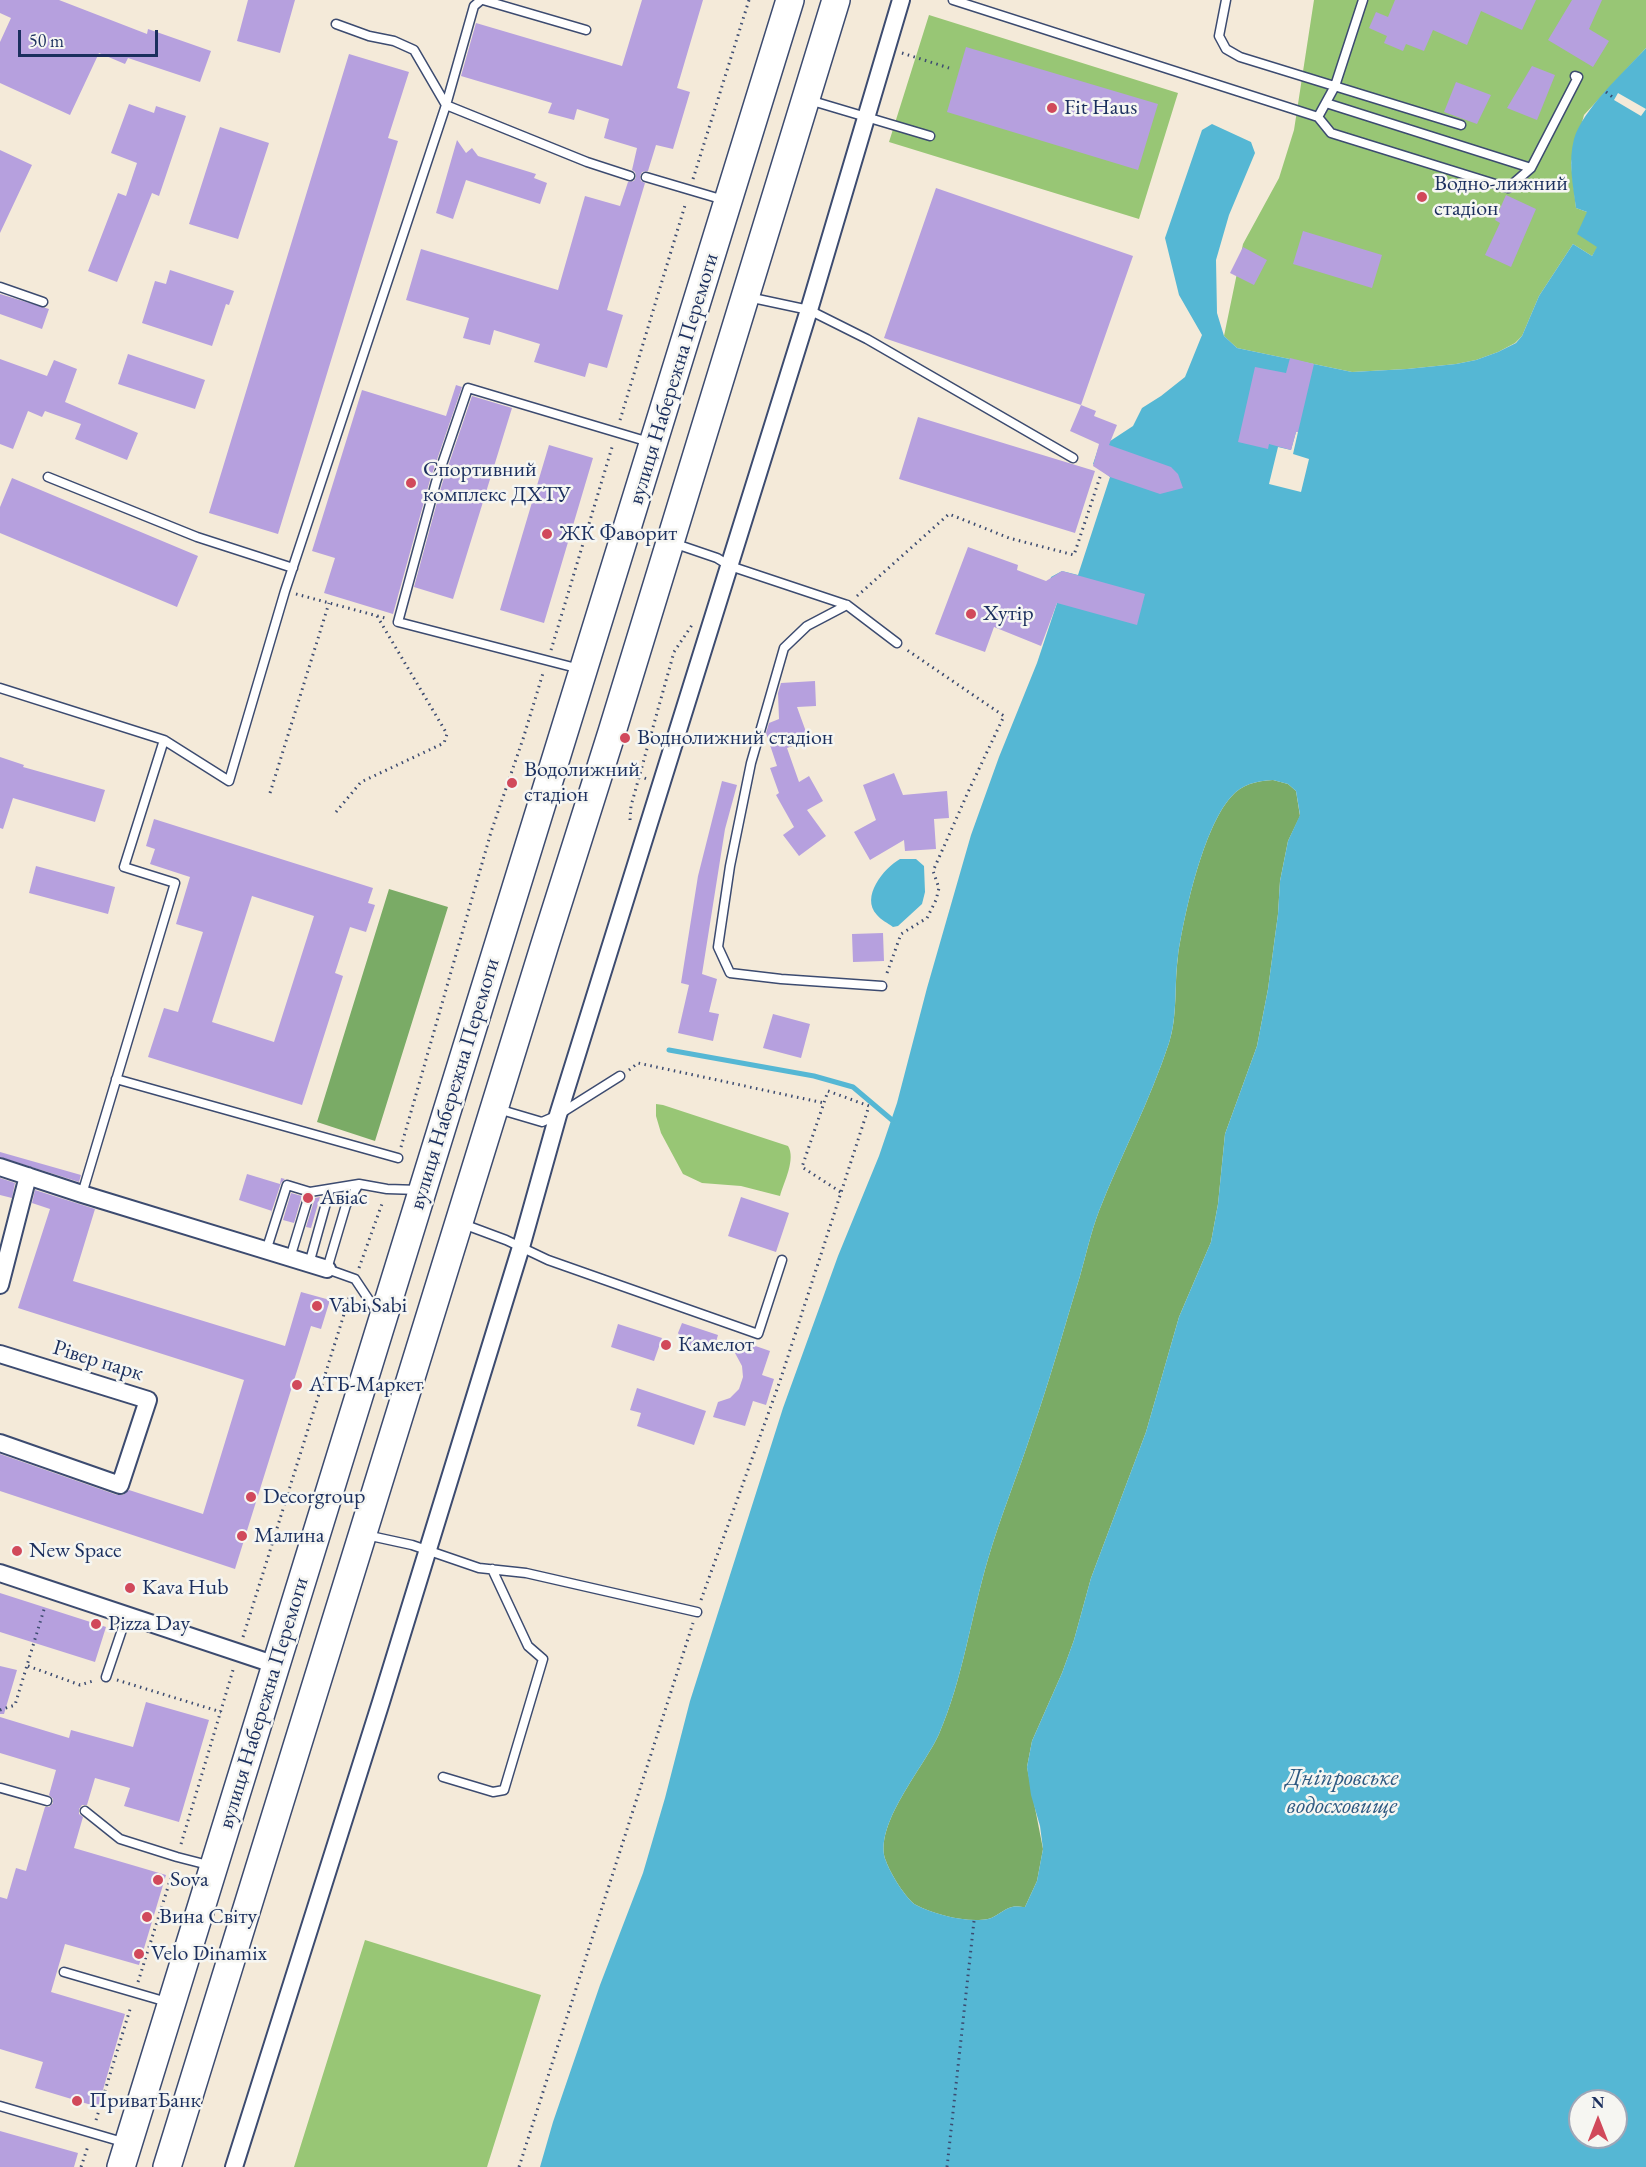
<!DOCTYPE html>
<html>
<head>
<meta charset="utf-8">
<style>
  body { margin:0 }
  #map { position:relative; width:1646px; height:2167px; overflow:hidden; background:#f4ead9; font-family:"EB Garamond",serif }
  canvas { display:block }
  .north { position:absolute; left:1568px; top:2089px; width:60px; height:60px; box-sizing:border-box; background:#f6f6f2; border:2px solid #9ea6b7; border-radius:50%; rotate:0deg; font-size:16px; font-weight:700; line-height:24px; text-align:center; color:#1b2f5e }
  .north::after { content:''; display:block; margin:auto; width:21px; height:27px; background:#d1495b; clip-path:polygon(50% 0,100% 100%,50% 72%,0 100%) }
  .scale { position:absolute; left:18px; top:30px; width:140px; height:27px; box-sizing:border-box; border:3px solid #1b2f5e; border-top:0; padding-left:8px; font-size:18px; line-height:21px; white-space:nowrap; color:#1b2f5e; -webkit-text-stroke:4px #f6f6f2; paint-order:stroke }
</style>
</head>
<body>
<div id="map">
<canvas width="1646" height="2167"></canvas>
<div class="north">N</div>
<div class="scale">50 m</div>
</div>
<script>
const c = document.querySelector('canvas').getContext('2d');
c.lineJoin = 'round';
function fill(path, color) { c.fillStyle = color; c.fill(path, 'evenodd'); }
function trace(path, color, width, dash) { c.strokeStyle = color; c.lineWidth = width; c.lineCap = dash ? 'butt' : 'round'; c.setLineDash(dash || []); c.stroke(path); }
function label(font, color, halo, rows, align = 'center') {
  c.font = font + ' "EB Garamond",serif'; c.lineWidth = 5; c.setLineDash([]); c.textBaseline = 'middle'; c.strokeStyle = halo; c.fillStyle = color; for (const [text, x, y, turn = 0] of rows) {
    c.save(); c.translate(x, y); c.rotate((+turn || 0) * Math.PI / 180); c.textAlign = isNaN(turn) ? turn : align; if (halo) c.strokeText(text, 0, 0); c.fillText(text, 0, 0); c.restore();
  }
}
const green = new Path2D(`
  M1314,0H1646V48L1584,115L1571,163L1576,208L1587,212L1598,247L1592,256L1573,244L1539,296L1522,336L1515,343L1498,352L1476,360L1456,364L1407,369L1352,372L1237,348L1224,336L1243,244L1279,178L1294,130Z
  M929,15L1178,93L1139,219L889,142Z
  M656,1104L663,1105L788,1146C796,1159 784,1182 780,1196L741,1186L702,1183L683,1174L661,1133L656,1116Z
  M365,1940L541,1995L487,2167H294Z`);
const forest = new Path2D(`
  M1273,780L1288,784L1296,791L1300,816L1288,841L1280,881L1278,914L1268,989L1257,1046L1225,1134L1218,1204L1211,1242L1179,1317L1146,1432L1091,1578L1074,1640L1062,1673L1032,1741L1027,1767L1043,1849L1037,1881L1025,1907C1021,1907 1016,1906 1012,1907C1003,1909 997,1917 988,1919C967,1923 935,1915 916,1905C906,1899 890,1873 886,1861C872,1826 925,1766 939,1734C963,1679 971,1616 988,1559C1001,1515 1018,1474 1032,1431C1050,1380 1064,1328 1080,1276C1086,1255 1091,1232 1099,1211C1121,1155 1150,1101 1169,1043C1178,1015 1174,985 1178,956C1184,915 1203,828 1231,797C1242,784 1256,781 1273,780Z
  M389,889L448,907L375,1141L317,1122Z`);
const water = new Path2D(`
  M1646,48V2167H540L553,2122L600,1985L643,1873L665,1798L690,1701L783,1408L838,1256L879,1156L897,1103L927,988L971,835L999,757L1037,663L1057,603L1048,590L1051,577L1062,571L1078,575L1110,477L1093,464L1098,449L1133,426L1142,408L1161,396L1185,377L1202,335L1179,295L1165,238L1202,130L1212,124L1251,142L1255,153L1229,215L1216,260L1217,313L1224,336L1237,348L1352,372L1407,369L1456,364L1476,360L1498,352L1516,343L1522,336L1539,296L1573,244L1592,256L1597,247L1577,234L1587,212L1576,208C1573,186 1568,161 1574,139C1583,109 1624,72 1646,48ZM1273,780L1288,784L1296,791L1300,815L1288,841L1280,881L1278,914L1268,989L1257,1046L1225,1134L1218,1204L1211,1242L1179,1317L1146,1432L1091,1578L1074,1640L1062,1673L1032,1741L1027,1767L1031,1795L1040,1826L1043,1849L1037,1881L1025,1907C1021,1907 1016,1906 1012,1907C1003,1909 997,1917 988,1919C968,1923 935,1915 916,1905C906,1899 890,1873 886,1861C872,1826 925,1766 939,1734C963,1679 971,1616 988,1559C1001,1515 1018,1474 1032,1431C1050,1380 1064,1328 1080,1276C1086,1255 1091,1232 1099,1211C1121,1155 1150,1101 1169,1043C1178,1015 1174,984 1178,956C1184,915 1203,828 1231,797C1242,784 1256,781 1273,780ZM1580,2101H1616V2137H1580Z
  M900,859H916L924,866L925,892L922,904L898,926L893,927C888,923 881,920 877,915C860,897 884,868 900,859Z`);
const pier = new Path2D(`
  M1618,93L1646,109L1641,116L1614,100Z
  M1296,432H1298L1293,454L1309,459L1301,492L1269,484L1278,447L1291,450Z`);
const stream = new Path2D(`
  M669,1050L814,1076L853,1087L892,1120`);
const building = new Path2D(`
  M0,0H59L147,34L148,29L211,51L200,82L128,58L125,64L99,53L70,115L0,83V42L11,18L0,13Z
  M248,0H295L280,53L237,41Z
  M642,0H703L677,88L690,92L673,149L656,145L648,171L642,172L640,176L641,181L645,183L607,310L623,315L607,368L589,363L585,377L534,362L540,344L494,330L490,345L463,338L469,318L406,300L421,249L558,290L585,196L620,206L628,182L634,181L636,177L635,172L632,170L637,148L604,138L609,119L577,109L574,120L548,113L552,103L461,76L476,23L622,66Z
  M1395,0H1536L1522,30L1481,11L1467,45L1433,30L1424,51L1406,44L1403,51L1384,43L1387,36L1369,28L1376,12L1388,17Z
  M1572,0H1602L1589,29L1609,41L1593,67L1548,40Z
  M966,47L1158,104L1138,170L947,112Z
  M349,54L409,72L388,138L398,141L278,534L209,513Z
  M1532,66L1555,75L1537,120L1507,108Z
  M1456,82L1491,95L1477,124L1444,112Z
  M129,104L154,113L156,106L186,116L159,196L152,193L117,282L88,271L118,193L126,196L137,163L111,153Z
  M220,127L269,143L238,239L189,224Z
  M457,140L466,153L472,148L478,156L536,174L534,178L547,183L540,204L466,180L453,219L436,213Z
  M0,150L32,165L0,233Z
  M936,188L1133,256L1081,405L884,338Z
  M1506,195L1536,209L1511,267L1485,255L1500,223L1495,220Z
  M1303,231L1382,255L1372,288L1293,264Z
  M1243,247L1267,260L1254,285L1230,273Z
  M170,270L234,291L229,305L226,304L212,346L142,323L155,281L166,284Z
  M0,294L49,309L42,329L0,314Z
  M128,354L205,380L195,409L118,384Z
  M1290,358L1314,364L1298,432H1296L1291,450L1269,444L1268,449L1238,442L1255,367L1286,373Z
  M0,359L47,376L54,360L77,369L65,402L138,433L127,460L75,439L81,424L45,411L42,417L28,411L13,449L0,444Z
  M456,385L462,387L430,480L393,614L324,593L335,558L312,551L362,390L446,416Z
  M472,396L512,408L453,599L414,587L442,484Z
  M1081,405L1096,411L1094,416L1117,425L1109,445L1171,467L1178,474L1183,488L1160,494L1110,477L1093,466L1099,444L1070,431Z
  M918,417L1095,471L1075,533L899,479Z
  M549,445L593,458L544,623L500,610Z
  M12,478L198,556L177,607L0,533V507Z
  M968,547L1018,565L1017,570L1046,581L1062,571L1145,594L1137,625L1057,603L1041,646L994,627L985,652L935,634Z
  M815,681L816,706L797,707L809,740L787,748L799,782L809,776L823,801L807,810L826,836L799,856L783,835L794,827L776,795L779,793L770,768L777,766L766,733L769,723L779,719L778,693L781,683Z
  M0,757L24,765L23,767L105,790L95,822L13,798L3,829L0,828Z
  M894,773L903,795L947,791L949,818L934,819L936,849L905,851L904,840L870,860L854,832L876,820L863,785Z
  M722,781L737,785L725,829L702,974L717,979L709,1012L719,1014L713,1041L678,1033L689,985L681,983L698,876Z
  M154,819L373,888L368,903L375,905L366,932L350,927L335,973L343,976L302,1105L148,1057L164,1008L178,1012L203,932L176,924L190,877L150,864L155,849L146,846ZM252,896L314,916L274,1042L212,1022Z
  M36,866L115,887L108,914L29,893Z
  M883,933L884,961L853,962L852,934Z
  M773,1014L810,1024L801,1058L763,1048Z
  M0,1152L81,1175L79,1182L0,1157Z
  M247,1174L280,1184L281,1178L285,1179L281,1183L270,1216L272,1211L239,1200Z
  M0,1178L15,1183L12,1198L0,1195Z
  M35,1190L95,1209L73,1281L285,1346L301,1292L330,1300L321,1329L311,1326L235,1569L0,1491V1454L117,1495H123L129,1490L203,1514L244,1380L18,1308L50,1209L32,1203Z
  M291,1193L302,1196L294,1223L283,1220Z
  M320,1197L311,1228L306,1227L315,1198Z
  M741,1197L789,1213L776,1252L728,1236Z
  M682,1323L718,1335L713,1352H707L684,1344L678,1333Z
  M618,1324L662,1338L654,1361L611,1347Z
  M744,1342L770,1351L762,1375L774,1379L766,1405L753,1401L745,1426L713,1417L718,1402L730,1398L739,1389L743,1377L742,1366L735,1353Z
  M637,1388L706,1411L694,1445L637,1426L641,1413L630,1410Z
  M0,1593L106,1627L95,1662L0,1632Z
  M0,1666L17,1670L4,1714H0Z
  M146,1702L209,1720L179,1822L124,1806L130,1788L95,1778L87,1805H82L79,1809V1814L83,1817L74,1848L166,1875L139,1965L65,1944L51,1992L125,2014L98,2107L35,2088L43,2062L0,2049V1897L7,1899L16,1868L26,1871L45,1807H49L53,1803V1799L49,1795L56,1770L0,1753V1717L69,1738L71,1730L133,1747Z
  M0,2131L78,2153L74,2167H0Z`);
const path = new Path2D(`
  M902,53L949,68
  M1606,92L1615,99
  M693,179L749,0
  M620,420L686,202
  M296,594L385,618
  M857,596L949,514L1009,538L1074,555L1100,477
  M551,650L613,444
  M622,770L647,779
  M270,793L329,603
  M336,812L361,782L444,743L447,734L377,616
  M630,820L631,806L674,652L692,625
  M887,973L901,934L927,918L936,900L939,888L933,871L969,790L1004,716L907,650
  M629,1070L638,1063L824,1103
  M401,1147L491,832L523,739L543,673
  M359,1268L383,1201
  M701,1600L780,1381L869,1106L828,1091L802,1167L842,1193
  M243,1637L350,1295
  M28,1666L80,1685L93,1681
  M117,1680L221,1712
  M0,1710L15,1705L45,1606
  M181,1844L233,1670
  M138,1982L174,1868
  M96,2120L131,2006
  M81,2167L88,2146
  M519,2167L693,1623
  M947,2167L974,1921`);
const lane = new Path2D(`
  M483,0L586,30
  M953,0L1318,117L1331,133L1508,188L1531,168L1578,77L1575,76
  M1226,0L1219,36L1226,49L1240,57L1461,125
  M336,24L369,36L394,41L414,50L446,105
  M809,100L930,136
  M1326,103L1531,168
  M446,105L474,6L481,0
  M1318,117L1335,86L1363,0
  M646,177L724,200
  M0,287L43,302
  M748,297L809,310L867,339L1073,458
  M48,477L197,537L293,568
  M673,543L717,558L730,566L847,605L897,643
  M847,605L807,626L784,648L751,763L730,866L718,947L730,973L781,979L882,986
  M580,669L398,622L436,482L468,388L649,442
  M0,688L164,740L229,781L285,591L446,105L587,162L630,176
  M116,1079L398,1158
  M498,1109L542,1122L558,1115L620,1076
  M82,1194L175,883L124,867L164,740
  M463,1224L506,1240L548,1260L758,1334L782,1260
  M266,1251L287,1185L310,1192L359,1184
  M290,1258L310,1192
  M309,1264L330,1189
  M379,1315L355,1279L327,1269L346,1205L359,1184L387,1189L419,1190
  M366,1535L412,1545L479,1568L526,1573L697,1612
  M106,1677L127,1615
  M443,1777L493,1792L504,1790L543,1659L528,1646L492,1569
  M1,1788L47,1801
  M85,1811L120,1839L177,1857L212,1866
  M64,1972L167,2002
  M0,2106L126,2143`);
const street = new Path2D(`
  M0,1167L82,1194L327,1269
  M0,1285L28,1176
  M0,1354L148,1400L120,1485L0,1443
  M0,1573L276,1665
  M234,2167L381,1702L521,1247L558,1115L809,310L901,0`);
const primary = new Path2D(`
  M121,2167L790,0
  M167,2167L545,944L612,732L836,0`);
const markers = [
  [1052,108,6,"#d1495b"],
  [1422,197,6,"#d1495b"],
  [411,483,6,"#d1495b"],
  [547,534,6,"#d1495b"],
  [971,614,6,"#d1495b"],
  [625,738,6,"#d1495b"],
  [512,783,6,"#d1495b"],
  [308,1198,6,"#d1495b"],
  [317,1306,6,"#d1495b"],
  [666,1345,6,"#d1495b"],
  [297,1385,6,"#d1495b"],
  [251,1497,6,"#d1495b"],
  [242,1536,6,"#d1495b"],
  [17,1551,6,"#d1495b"],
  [130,1588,6,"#d1495b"],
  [96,1624,6,"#d1495b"],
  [158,1880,6,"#d1495b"],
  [147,1917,6,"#d1495b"],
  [139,1954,6,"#d1495b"],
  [77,2101,6,"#d1495b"]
];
const poiNames = [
  ["Fit Haus",1064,108],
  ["Водно-лижний",1434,184],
  ["стадіон",1434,209],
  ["Спортивний",423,470],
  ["комплекс ДХТУ",423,495],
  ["ЖК Фаворит",559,534],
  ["Хутір",983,614],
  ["Воднолижний стадіон",637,738],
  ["Водолижний",524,770],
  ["стадіон",524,795],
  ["Авіас",320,1198],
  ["Vabi Sabi",329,1306],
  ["Камелот",678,1345],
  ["АТБ-Маркет",309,1385],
  ["Decorgroup",263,1497],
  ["Малина",254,1536],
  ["New Space",29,1551],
  ["Kava Hub",142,1588],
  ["Pizza Day",108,1624],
  ["Sova",170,1880],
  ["Вина Світу",159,1917],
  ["Velo Dinamix",151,1954],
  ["ПриватБанк",89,2101]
];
const streetNames = [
  ["вулиця Набережна Перемоги",674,379,-73],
  ["вулиця Набережна Перемоги",455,1084,-73],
  ["Рівер парк",98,1361,17],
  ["вулиця Набережна Перемоги",264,1703,-73]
];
const waterNames = [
  ["Дніпровське",1342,1778],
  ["водосховище",1342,1806]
];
fill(green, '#98c675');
fill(forest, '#7aab66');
fill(water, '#55b7d4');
fill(pier, '#f4ead9');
trace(stream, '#55b7d4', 5);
fill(building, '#b6a0de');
trace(lane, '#3c4b70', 11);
trace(street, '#3c4b70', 20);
trace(primary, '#3c4b70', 30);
trace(path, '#3c4b70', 3, [1.5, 4.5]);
trace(lane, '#fff', 8);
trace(street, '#fff', 16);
trace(primary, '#fff', 27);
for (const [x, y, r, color] of markers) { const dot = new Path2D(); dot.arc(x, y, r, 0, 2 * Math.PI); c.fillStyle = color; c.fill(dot); trace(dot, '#f6f6f2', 2); }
label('22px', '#1b2f5e', '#f6f6f2', poiNames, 'left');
label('22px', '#1b2f5e', '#f6f6f2', streetNames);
label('italic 24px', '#2c5881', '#f6f6f2', waterNames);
</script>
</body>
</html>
